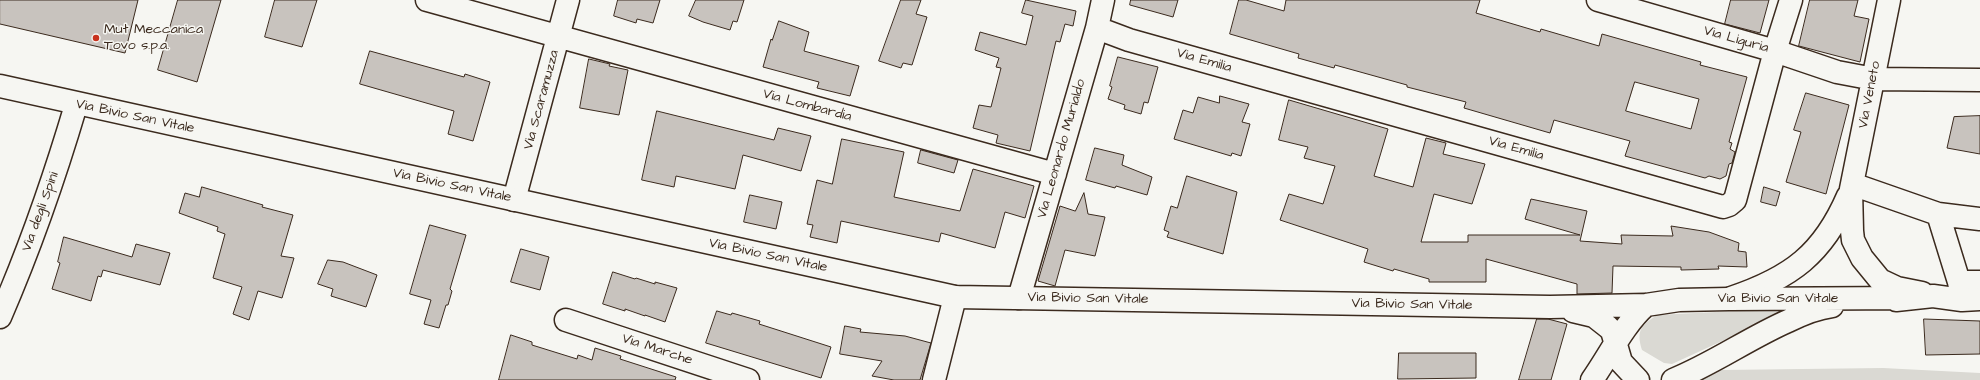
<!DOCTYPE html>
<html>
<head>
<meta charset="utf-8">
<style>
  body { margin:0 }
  canvas { display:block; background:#f6f6f2 }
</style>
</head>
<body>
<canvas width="1980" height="380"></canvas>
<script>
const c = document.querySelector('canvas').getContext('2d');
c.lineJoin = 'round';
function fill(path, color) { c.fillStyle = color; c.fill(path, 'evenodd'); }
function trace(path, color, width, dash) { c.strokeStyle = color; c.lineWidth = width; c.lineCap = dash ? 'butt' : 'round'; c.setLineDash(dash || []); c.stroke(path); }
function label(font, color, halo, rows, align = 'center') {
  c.font = font + ' "Architects Daughter",sans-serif'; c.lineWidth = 3; c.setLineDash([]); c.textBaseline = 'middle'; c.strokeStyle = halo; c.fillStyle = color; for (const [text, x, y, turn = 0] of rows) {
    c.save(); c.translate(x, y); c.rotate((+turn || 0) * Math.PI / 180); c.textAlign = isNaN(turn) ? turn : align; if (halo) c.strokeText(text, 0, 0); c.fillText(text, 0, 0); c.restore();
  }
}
const green = new Path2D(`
  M1794,308L1672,364L1664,363L1642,350C1636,330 1641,326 1657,315Z
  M1883,368L1980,373V380H1695L1721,370Z`);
const building = new Path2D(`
  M0,0H138L125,53L0,24Z
  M178,0H221L197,82L158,70Z
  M275,0H317L302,47L265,37Z
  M618,0H660L653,23L637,19L636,23L614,16Z
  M696,0H744L737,22L733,21L730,30L703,22L689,16Z
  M901,0H921L916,14L927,17L912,65L903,63L901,68L879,61Z
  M1026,0L1076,11L1073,26L1065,24L1060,42L1056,41L1030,151L996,143L998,135L973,128L979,105L991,107L1001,68L996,67L999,58L975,50L980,32L1026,45L1033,16L1022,13Z
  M1131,0H1178L1173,17L1130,5Z
  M1239,0H1246L1284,11L1286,0H1480L1476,13L1540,32L1541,29L1599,46L1602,34L1701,62L1700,65L1747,77L1729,142L1732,143L1730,149L1735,152L1732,163L1729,164L1726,176L1720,179L1709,176L1705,178L1625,156L1630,141L1554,120L1550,133L1464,108L1466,102L1407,87V85L1335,65L1334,68L1298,58L1299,54L1230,34ZM1635,82L1699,99L1691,129L1626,111Z
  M1731,0H1769L1760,33L1725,24Z
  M1810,0H1858L1854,16L1869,19L1860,62L1799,46Z
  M779,21L809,32L804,51L859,66L850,96L817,88L819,82L763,67L771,39L772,40Z
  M370,51L464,77L465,74L490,82L473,141L448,134L454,111L360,84Z
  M1118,57L1158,67L1148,103L1144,102L1141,114L1124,109L1125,105L1108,99L1112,87L1110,86Z
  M589,59L610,64L609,66L628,70L619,115L580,108Z
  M1806,93L1849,105L1826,194L1786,182L1801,132L1794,130Z
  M1220,96L1249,104L1242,122L1250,124L1241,156L1232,153L1231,156L1174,139L1183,110L1193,113L1198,97L1219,103Z
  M1289,100L1388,129L1374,176L1413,187L1426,138L1446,143L1443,154L1485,164L1472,204L1434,194L1421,242H1468V235H1580L1525,219L1531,199L1587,211L1580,241L1622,244L1621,235L1673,236L1671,226L1709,232L1739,243L1738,251L1746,252L1747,267L1718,266L1719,269L1681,270V267L1613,266L1612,293L1577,294V284L1486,259V282H1429V279L1394,269L1393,271L1364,262L1368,249L1280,220L1289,194L1323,204L1335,166L1304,158L1308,147L1279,140Z
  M657,111L774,140L778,128L811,136L801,171L743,155L735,189L676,176L674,187L642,180Z
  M1980,116V154L1947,148L1954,117Z
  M842,139L904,152L894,197L960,211L973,169L1034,186L1025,218L1005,212L995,248L941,233L939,242L841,221L837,243L810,237L813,225L807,224L817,180L832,184Z
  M1095,148L1124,155L1122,165L1152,177L1147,195L1116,186L1115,188L1086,180Z
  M921,150L958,160L954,173L918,163Z
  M1187,176L1237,192L1223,254L1167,237L1169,232L1164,230L1171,206L1177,208Z
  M202,187L263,205L262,207L293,215L281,256L294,258L282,298L258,291L249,320L233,314L242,287L213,278L225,234L217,231L218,227L179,213L185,193L199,197Z
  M1764,187L1780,192L1776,206L1761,202Z
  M1084,193L1088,214L1105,217L1095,256L1065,250L1055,286L1038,281L1060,206L1075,211Z
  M750,195L782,202L776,229L744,222Z
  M430,225L466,235L450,289L452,291L448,305H446L439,328L424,324L431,300L410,294Z
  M64,237L132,257L136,244L170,253L160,285L103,270L101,277L98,276L91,301L52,289L60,263L58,262Z
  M521,249L549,257L540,290L511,282Z
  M328,260L343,262L377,275L366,307L331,296L333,289L318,284Z
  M613,272L635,279L636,278L655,284V282L677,288L665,322L645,315V316L625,309V311L603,304Z
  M717,311L731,315L732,313L760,321L759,324L831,347L821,378L706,343Z
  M1537,319H1548L1567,324L1551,380H1519Z
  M1924,319L1980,321V354L1926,355Z
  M845,326L861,329L860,332L905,336L931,343L920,380H894L872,376L882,361L840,354Z
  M511,335L532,342V345L577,359L578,355L592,360L595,348L621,356L620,359L676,377L675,380H499Z
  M1399,353H1476V378L1398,379Z`);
const minor = new Path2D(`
  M427,0L1055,174
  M1598,0L1775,51L1837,72L1874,79L1980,80
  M1889,0L1851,189L1852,231L1853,240L1862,258L1880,280L1897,288L1922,293
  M1097,28L1129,40L1723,207L1729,205L1735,200L1775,51L1791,0
  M1852,184L1938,214L1980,219
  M514,200L568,0
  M1938,214L1959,282
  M1962,297L1959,282H1980
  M1019,298L1097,28L1103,0
  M1731,298C1791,278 1823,254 1848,196
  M0,317C30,248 55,176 76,105
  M566,320L748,380
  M934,380L955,297`);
const major = new Path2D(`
  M0,86L955,297L1550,307L1646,305L1679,300L1729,299L1911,298
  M1896,300L1933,296L1962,300L1980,299
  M1573,311L1594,316L1608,327L1612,331L1621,362L1638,380
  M1592,380C1609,356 1624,324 1646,305
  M1673,380C1713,364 1749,338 1788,321C1802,314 1816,308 1832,306`);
const markers = [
  [96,38,4,"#c8321e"]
];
const poiNames = [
  ["Mut Meccanica",104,30],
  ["Tovo s.p.a.",104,46]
];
const streetNames = [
  ["Via Liguria",1736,40,16],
  ["Via Emilia",1204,61,16],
  ["Via Veneto",1870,95,-79],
  ["Via Scaramuzza",542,100,-75],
  ["Via Lombardia",807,106,15],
  ["Via Bivio San Vitale",135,117,12],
  ["Via Leonardo Murialdo",1062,149,-74],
  ["Via Emilia",1516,149,16],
  ["Via Bivio San Vitale",452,186,12],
  ["Via degli Spini",41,212,-70],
  ["Via Bivio San Vitale",768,256,12],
  ["Via Bivio San Vitale",1088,299,1],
  ["Via Bivio San Vitale",1778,299],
  ["Via Bivio San Vitale",1412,305,1],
  ["Via Marche",657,350,18]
];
fill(green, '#dad9d3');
fill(building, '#c8c3be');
trace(building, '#3b2a1e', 1);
trace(minor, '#3b2a1e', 25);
trace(major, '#3b2a1e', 25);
trace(minor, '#f6f6f2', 22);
trace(major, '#f6f6f2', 22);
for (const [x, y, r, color] of markers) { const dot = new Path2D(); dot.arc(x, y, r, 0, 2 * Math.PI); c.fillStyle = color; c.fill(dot); trace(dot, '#f6f6f2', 1.5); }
label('14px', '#3b2a1e', '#f6f6f2', poiNames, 'left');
label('14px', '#3b2a1e', '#f6f6f2', streetNames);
</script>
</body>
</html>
